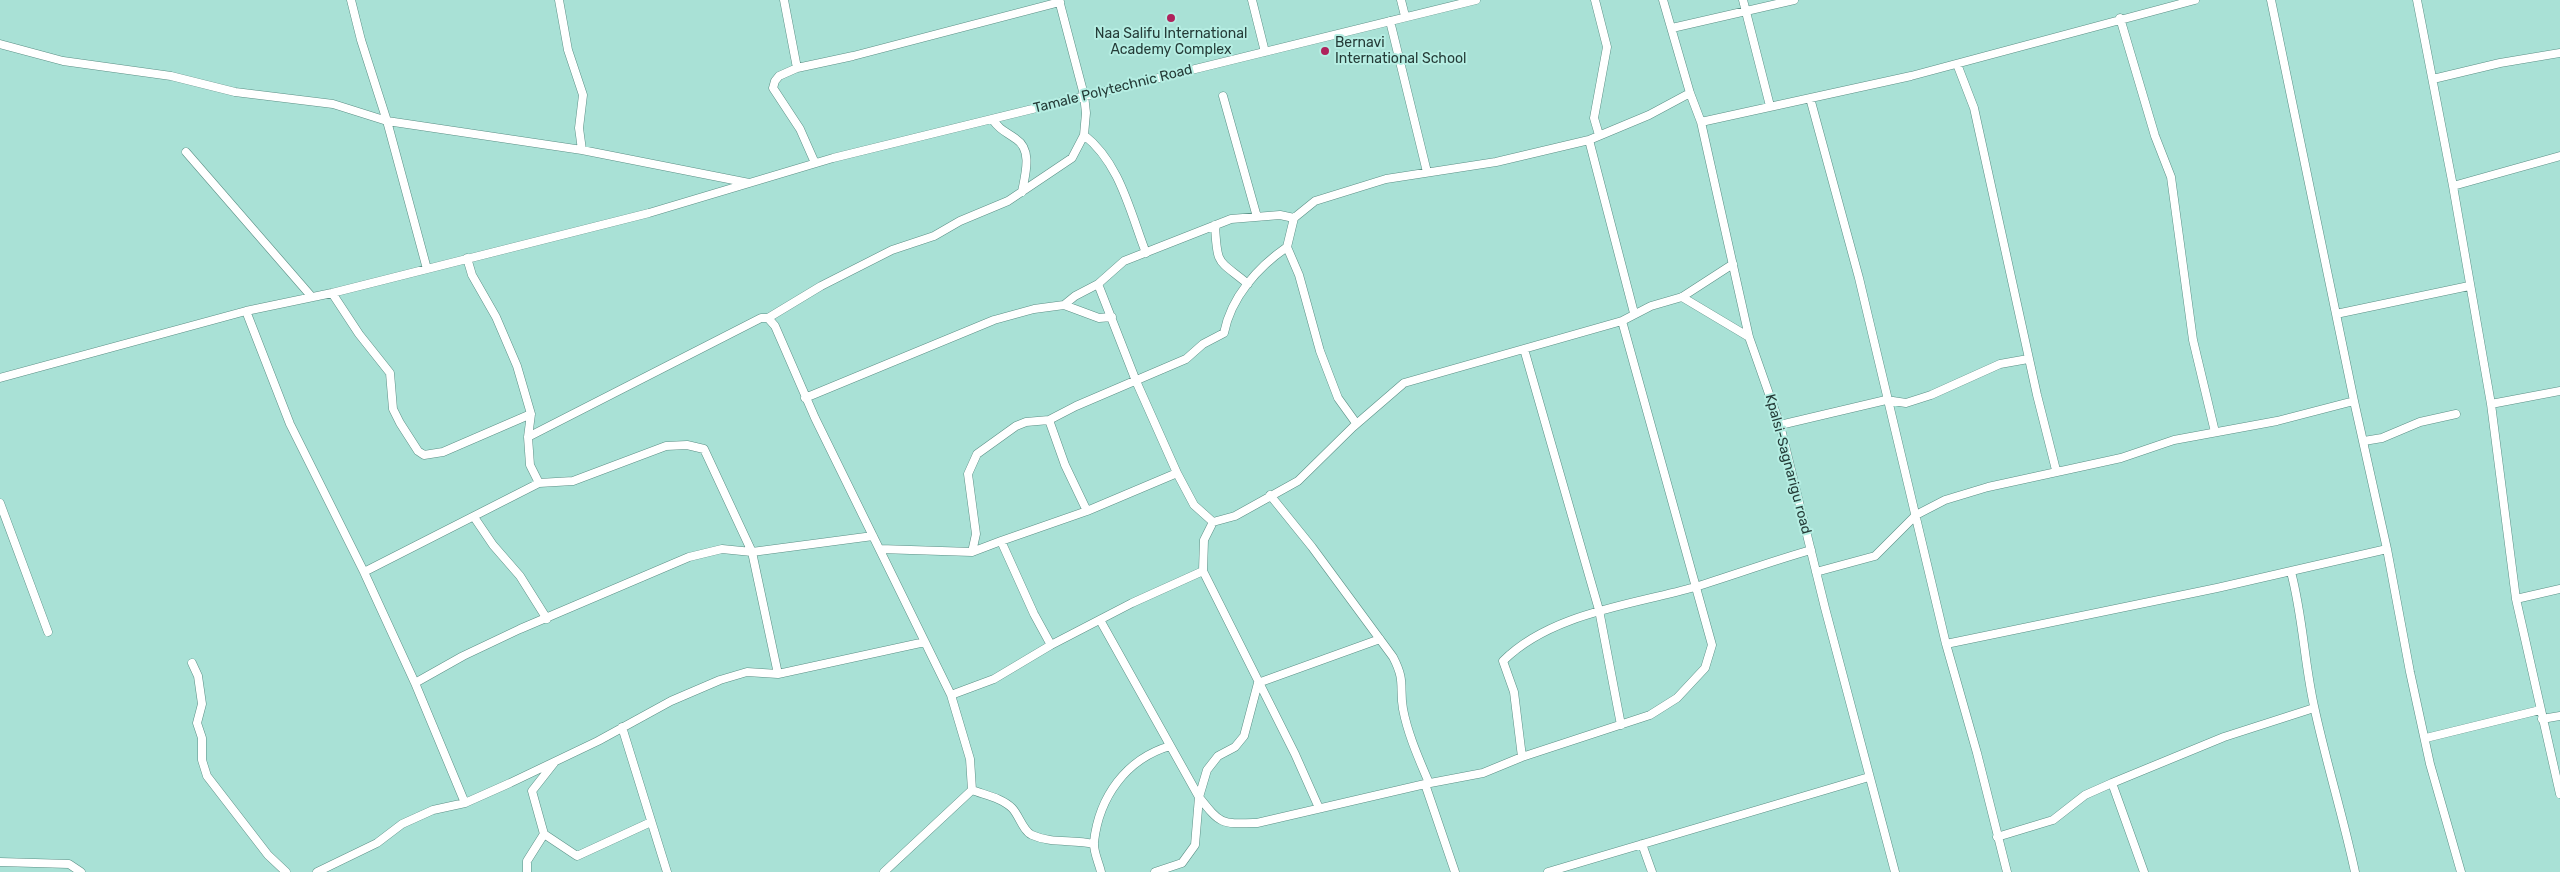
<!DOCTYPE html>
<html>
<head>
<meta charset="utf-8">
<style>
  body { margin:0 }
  canvas { display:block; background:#a9e1d6 }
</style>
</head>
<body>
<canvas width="2560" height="872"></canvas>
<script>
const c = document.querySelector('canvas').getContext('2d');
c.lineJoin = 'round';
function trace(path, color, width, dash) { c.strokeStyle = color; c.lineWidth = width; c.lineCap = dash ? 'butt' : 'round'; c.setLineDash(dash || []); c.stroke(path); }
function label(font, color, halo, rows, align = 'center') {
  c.font = font + ' Rubik,sans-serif'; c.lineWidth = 4; c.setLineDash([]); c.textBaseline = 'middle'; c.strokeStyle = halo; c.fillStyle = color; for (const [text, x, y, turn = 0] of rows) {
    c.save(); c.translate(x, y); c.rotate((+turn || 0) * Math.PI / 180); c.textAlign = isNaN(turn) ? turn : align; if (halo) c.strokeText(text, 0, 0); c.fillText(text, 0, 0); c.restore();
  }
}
const minor = new Path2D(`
  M351,0L361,40L387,121L427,269
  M559,0L568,50L583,95L579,128L582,150
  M784,0L797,68
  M1252,0L1265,52
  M1401,0L1405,16
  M1595,0L1607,47L1594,118L1599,135
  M1663,0L1690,93L1701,122L1749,337L1780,425L1825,608L1895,872
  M1743,0L1770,106
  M2271,0L2354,401L2387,549L2410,672L2430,764L2461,872
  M2417,0L2453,186L2491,404L2516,599L2560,794
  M2120,18L2155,136L2171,177L2193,340L2215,432
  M1390,21L1427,172
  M1672,28L1794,0
  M0,44L63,61L171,76L235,92L333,104L387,121L582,150L749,183
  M1957,64L1974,108L2037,395L2056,470
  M2433,79L2500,63L2560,53
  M1223,96L1257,217
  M1810,98L1859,278L1946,644L1977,753L2007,872
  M992,119C1001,131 1005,131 1016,139C1033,150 1025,175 1022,192
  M1701,122L1911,76L2195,0
  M1084,135C1120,163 1130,212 1146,253
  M1589,140L1634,313
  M186,152L311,296
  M815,163L800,129L773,88L775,81L779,76L797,68L853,56L1060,2
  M2453,186L2560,156
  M1215,225C1217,267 1218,259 1248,284
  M467,258L472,275L496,317L517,366L531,414L528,437L530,465L539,483
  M1098,284L1136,381L1177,473L1194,505L1213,522L1204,540L1203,571L1295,754L1319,808
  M332,293L359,334L390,373L393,409L400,423L418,451L424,455L443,452L531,414
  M1682,297L1749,337
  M1064,305L1075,296L1098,284L1124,261L1231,219L1280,215L1294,218
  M246,311L290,424L364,572L415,683L465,803
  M2336,314L2469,286
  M768,318L821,286L892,250L934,236L960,221L1008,201L1072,158L1084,135L1086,113L1084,95L1059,0
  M1524,349L1599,610L1621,725
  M0,378L246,311L332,293L649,213L833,158L1476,0
  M805,398L994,320L1034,309L1064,305L1099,318L1112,317
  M2491,404L2560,391
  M1049,420L1065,465L1087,511
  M1356,423L1338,398L1320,351L1299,275L1287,247L1294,218L1315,201L1386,179L1496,162L1589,140L1649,115L1690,93
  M1780,425L1886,400L1906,403L1931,395L2000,364L2028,359
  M528,437L761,318H768L775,326L815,418L951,695L970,759L972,790L884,872
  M2364,441L2382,438L2420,422L2456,414
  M1270,495L1312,547L1393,657C1406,682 1399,686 1403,709C1408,735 1419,759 1429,783
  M0,503L48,632
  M474,517L493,545L520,576L547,619
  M1213,522L1235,516L1298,481L1353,427L1404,383L1622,321L1651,306L1682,297L1733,264
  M1001,541L1087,511L1177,473
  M880,549L972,552L1001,541L1034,614L1051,645
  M972,552L976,534L968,474L977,454L1016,426L1026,422L1049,420L1076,406L1186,359L1203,344L1224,333C1231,297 1258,267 1287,247
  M364,572L539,483L573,481L666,446L687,445L704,449L752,552L778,674
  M1816,572L1875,556L1916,515L1945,500L1988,487L2121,458L2174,440L2277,421L2354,401
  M2291,572C2303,617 2304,661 2314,706C2326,762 2343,816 2355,872
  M2516,599L2560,589
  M1100,620L1199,797C1221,825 1221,824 1257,823L1425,784L1483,773L1522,757L1650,715L1677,698L1705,668L1712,645L1622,321
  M1946,644L2217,588L2387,549
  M192,663L198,676L202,704L197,723L202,738V760L207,776L268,855L286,872
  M415,683L463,656L520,629L689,557L722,549L752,552L873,536
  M951,695L994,679L1051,645L1132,603L1203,571
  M2542,719L2560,716
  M622,727L667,872
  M2426,738L2540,710
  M1522,757L1514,692L1503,661C1551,613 1632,605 1695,587C1734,575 1772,561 1811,550
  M1425,784L1455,872
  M972,790C985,795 1002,798 1012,808C1019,815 1023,831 1032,835C1052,844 1072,839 1094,844
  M544,834L577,856L651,822
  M1997,837L2053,820L2085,795L2112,783
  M1642,844L1652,872
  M0,862L69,864L81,872
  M317,872L377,843L402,824L433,810L465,803L510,783L598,741L671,701L720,680L747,672L778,674L925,642
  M527,872V861L544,834L532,791L554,763
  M1101,872C1099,863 1093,851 1094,842C1099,797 1126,759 1170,746
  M1155,872L1182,863L1195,845L1199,797L1207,770L1218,756L1235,747L1244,736L1258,683L1380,639
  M1548,872L1869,777
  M2144,872L2112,783L2224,737L2314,708`);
const markers = [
  [1171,18,5,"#af225c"],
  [1325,51,5,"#af225c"]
];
const poiNames = [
  ["Naa Salifu International",1171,34],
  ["Academy Complex",1171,50],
  ["Bernavi",1335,43,"left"],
  ["International School",1335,59,"left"]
];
const streetNames = [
  ["Tamale Polytechnic Road",1113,89,-14],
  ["Kpalsi-Sagnarigu road",1788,464,75]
];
trace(minor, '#5b9086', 9);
trace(minor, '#fff', 8);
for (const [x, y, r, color] of markers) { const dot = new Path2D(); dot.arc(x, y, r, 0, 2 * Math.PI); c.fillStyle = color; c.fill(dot); trace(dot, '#b6eee3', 2); }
label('14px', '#253c38', '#b6eee3', poiNames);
label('14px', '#253c38', '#b6eee3', streetNames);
</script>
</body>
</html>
